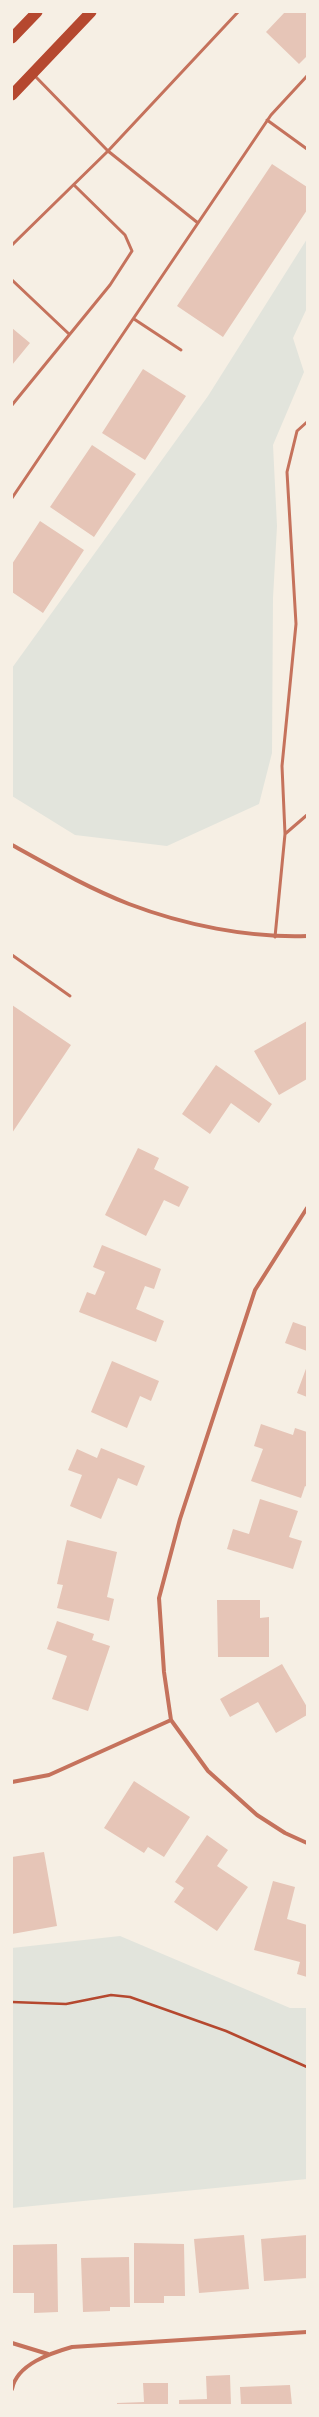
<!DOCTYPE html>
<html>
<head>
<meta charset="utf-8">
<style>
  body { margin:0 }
  #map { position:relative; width:319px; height:2417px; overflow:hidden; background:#f6efe4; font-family:Roboto,sans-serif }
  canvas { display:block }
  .frame { position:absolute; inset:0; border:13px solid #f6efe4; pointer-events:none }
</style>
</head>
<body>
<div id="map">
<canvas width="319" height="2417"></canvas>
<div class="frame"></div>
</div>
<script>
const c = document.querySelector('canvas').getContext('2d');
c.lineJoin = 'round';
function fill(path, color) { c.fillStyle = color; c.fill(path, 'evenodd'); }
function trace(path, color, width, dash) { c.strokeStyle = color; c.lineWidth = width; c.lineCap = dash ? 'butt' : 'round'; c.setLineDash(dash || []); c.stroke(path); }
const green = new Path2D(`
  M307,239V308L293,338L304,372L273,445L277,526L273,598L272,753L259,804L167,846L75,835L12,796V668L208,396Z
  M120,1936L290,2008H307V2179L12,2208V1948Z`);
const building = new Path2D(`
  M285,12H307V56L299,64L266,32Z
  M272,164L307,187V210L223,337L177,306Z
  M12,328L30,343L12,365Z
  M143,369L186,396L145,460L102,433Z
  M92,445L136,474L94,537L50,507Z
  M40,521L84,550L43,613L12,592V564Z
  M12,1005L71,1045L12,1133Z
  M307,1021V1079L279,1095L254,1051Z
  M216,1065L272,1104L259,1123L231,1103L210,1134L182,1114Z
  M138,1148L159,1158L154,1169L189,1187L179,1207L164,1200L146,1236L105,1215Z
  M102,1245L161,1269L154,1289L145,1286L136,1309L164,1321L156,1342L79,1312L87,1292L95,1295L105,1272L93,1267Z
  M293,1322L307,1327V1351L285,1343Z
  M112,1361L159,1381L151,1401L140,1396L127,1428L91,1412Z
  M307,1366V1397L297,1393Z
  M261,1424L293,1435L295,1428L307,1432V1487L305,1486L301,1498L251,1481L263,1449L254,1446Z
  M101,1448L145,1466L137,1486L118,1478L101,1519L70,1506L82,1475L68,1470L77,1449L97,1458Z
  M260,1499L298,1511L289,1537L302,1541L293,1569L227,1549L233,1529L249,1534Z
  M67,1540L117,1552L107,1597L114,1599L109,1621L57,1608L63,1585L57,1584Z
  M217,1600H260V1618L269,1617V1657H218Z
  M57,1621L94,1634L92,1640L110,1646L88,1711L52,1699L67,1656L47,1649Z
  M282,1664L307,1707V1715L276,1733L258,1702L230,1717L220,1699Z
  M134,1781L190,1817L164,1857L148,1847L144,1853L104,1828Z
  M207,1835L228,1850L217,1866L248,1887L217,1931L174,1902L184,1888L175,1882Z
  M44,1852L57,1926L12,1934V1857Z
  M273,1881L295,1887L287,1919L307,1925V1977L297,1974L300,1962L254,1950Z
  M244,2235L249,2289L199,2293L194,2239Z
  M307,2235V2278L264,2281L261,2239Z
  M134,2243L184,2244L185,2296H164V2303H134Z
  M57,2244L58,2312L34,2313V2293H12V2245Z
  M129,2257L130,2307H110V2311L83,2312L81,2258Z
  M230,2375L231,2405H179V2400L207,2399L206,2376Z
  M143,2383H168V2405H117V2403L144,2402Z
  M290,2385L292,2405H241L240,2387Z`);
const path = new Path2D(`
  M12,2002L66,2004L111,1995L130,1997L226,2031L307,2067`);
const service = new Path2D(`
  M34,75L108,151L198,223
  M267,120L307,149
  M12,245L108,151L238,12
  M12,280L69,334
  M134,319L181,350
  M12,405L110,285L132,251L125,235L74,185
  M12,498L271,115L307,76
  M285,834L307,815
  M275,937L285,834L282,766L296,624L287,472L297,431L307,422
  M12,955L70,996`);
const minor = new Path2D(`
  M12,845C50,866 88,888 129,904C184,925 248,938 307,936
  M307,1208L255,1290L180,1519L159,1598L164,1672L171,1720L208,1771L257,1815L285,1833L307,1843
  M12,1782L49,1775L171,1720
  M12,2343L48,2354
  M12,2389C17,2364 51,2353 72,2347L307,2332`);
const trunk = new Path2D(`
  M12,38L37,12
  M12,95L91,12`);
fill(green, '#e2e4dc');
fill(building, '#e6c5b7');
trace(path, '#b5482f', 2.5);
trace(service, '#c5725c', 3);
trace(minor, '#c5725c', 4);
trace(trunk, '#b5482f', 11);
</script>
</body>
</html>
